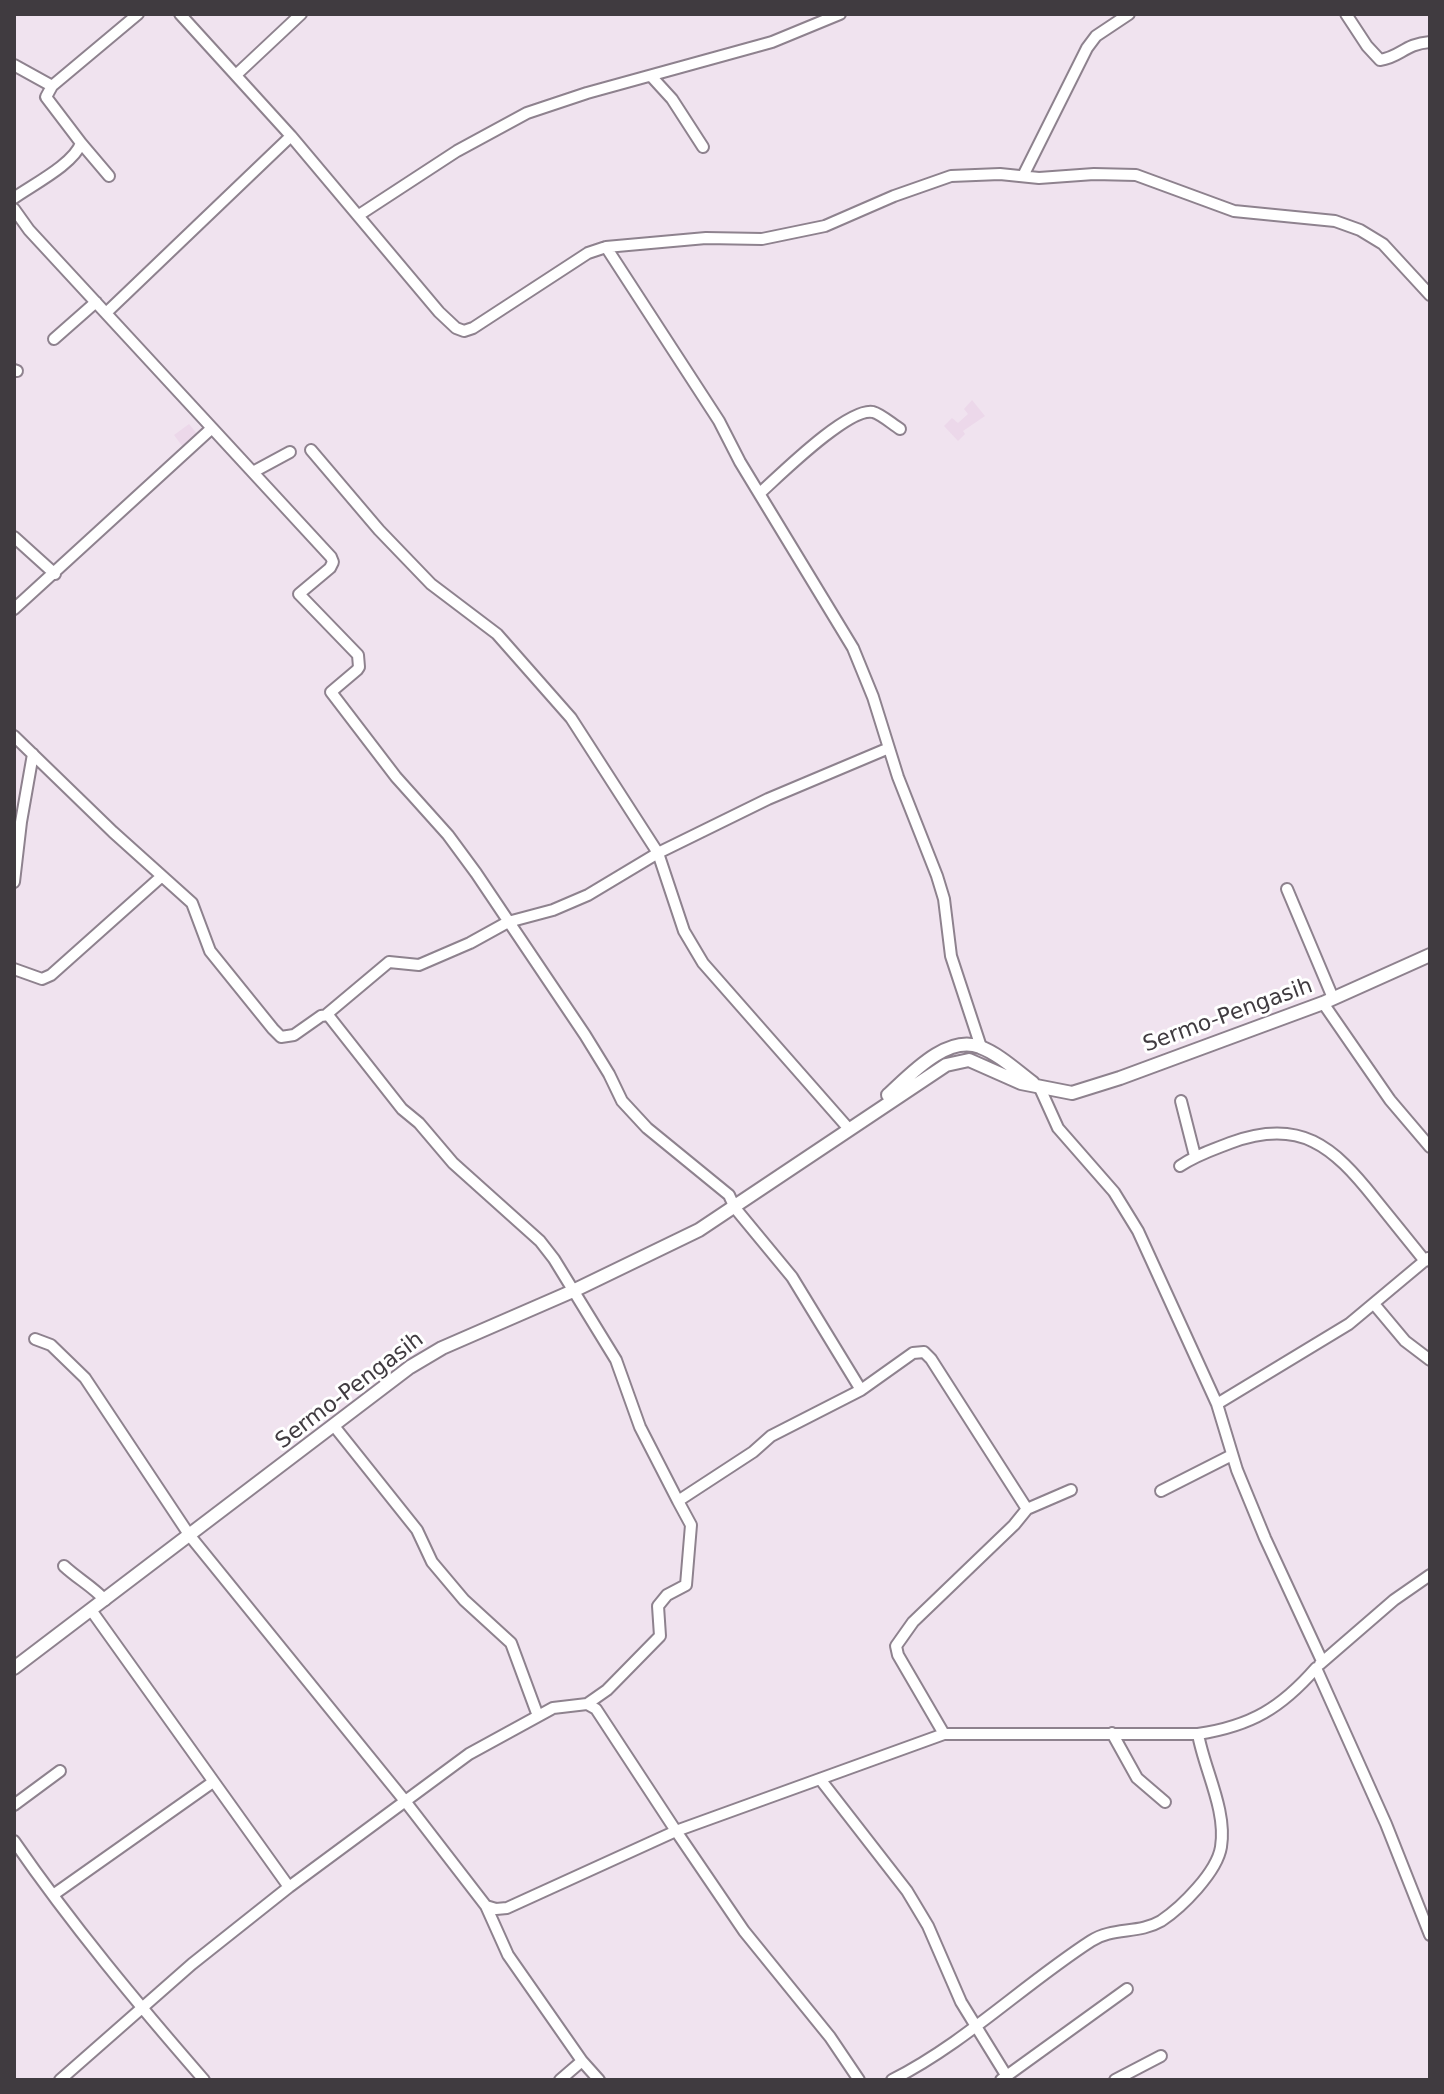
<!DOCTYPE html>
<html>
<head>
<meta charset="utf-8">
<style>
  body { margin:0 }
  #map { position:relative; width:1444px; height:2094px; overflow:hidden; background:#f0e3ef; font-family:"DejaVu Sans",sans-serif }
  canvas { display:block }
  .frame { position:absolute; inset:0; border:16px solid #403b40; pointer-events:none }
</style>
</head>
<body>
<div id="map">
<canvas width="1444" height="2094"></canvas>
<div class="frame"></div>
</div>
<script>
const c = document.querySelector('canvas').getContext('2d');
c.lineJoin = 'round';
function fill(path, color) { c.fillStyle = color; c.fill(path, 'evenodd'); }
function trace(path, color, width, dash) { c.strokeStyle = color; c.lineWidth = width; c.lineCap = dash ? 'butt' : 'round'; c.setLineDash(dash || []); c.stroke(path); }
function label(font, color, halo, rows, align = 'center') {
  c.font = font + ' "DejaVu Sans",sans-serif'; c.lineWidth = 6; c.setLineDash([]); c.textBaseline = 'middle'; c.strokeStyle = halo; c.fillStyle = color; for (const [text, x, y, turn = 0] of rows) {
    c.save(); c.translate(x, y); c.rotate((+turn || 0) * Math.PI / 180); c.textAlign = isNaN(turn) ? turn : align; if (halo) c.strokeText(text, 0, 0); c.fillText(text, 0, 0); c.restore();
  }
}
const built = new Path2D(`
  M972,400L985,416L963,431L965,434L958,441L944,426L952,418L958,423L968,414L964,409Z
  M189,424L198,435L183,447L174,435Z`);
const minor = new Path2D(`
  M180,14L291,136L439,312L456,328L464,331L473,328L588,253L606,247L719,421L740,462L853,648L873,697L898,777L937,876L944,899L951,956L981,1047
  M1346,14L1367,46L1380,60C1401,57 1404,44 1430,42
  M14,65L52,86
  M237,74L301,14
  M651,76L672,99L703,147
  M81,143L109,176
  M1023,176L1087,48L1096,36L1129,14
  M14,198C32,185 74,164 81,143L46,97L52,86L138,14
  M14,209L29,230L212,428L14,609
  M359,215L457,151L527,113L587,93L772,42L840,14
  M606,247L706,238L762,239L825,226L894,196L951,176L1000,174L1039,178L1094,174L1136,175L1234,211L1335,221L1360,230L1383,244L1430,295
  M106,313L291,136
  M54,339L96,302
  M14,370L17,371
  M212,428L331,557L333,562L330,568L299,594L358,655L359,667L357,670L331,692L396,777L448,835L476,873L585,1035L609,1074L622,1101L647,1128L729,1195L735,1208L792,1277L861,1390L913,1353L924,1352L931,1359L1027,1509L1014,1525L913,1622L896,1646L898,1655L944,1734
  M311,450L379,530L431,584L497,634L571,718L658,853L684,931L703,963L849,1129
  M253,472L290,452
  M760,493C779,476 848,407 873,412C881,414 892,424 900,429
  M14,537L55,574
  M14,736L113,832L192,903L210,951L273,1029L281,1037L294,1035L321,1016L328,1015L402,1109L419,1123L453,1163L540,1241L554,1259L616,1360L640,1427L678,1501L753,1452L771,1436L861,1390
  M14,882L21,822L33,754
  M1287,889L1333,998
  M14,969L42,979L51,975L162,876
  M1323,1003L1390,1100L1430,1147
  M327,1014L389,962L419,965L470,943L508,922L553,910L588,895L658,853L768,799L889,748
  M1039,1086L1058,1128L1114,1192L1138,1231L1217,1404L1237,1470L1265,1538L1322,1661
  M1181,1101L1195,1156
  M1180,1166C1196,1155 1212,1150 1230,1143C1300,1117 1333,1146 1375,1199C1392,1220 1408,1240 1425,1261
  M1374,1304L1405,1341L1430,1360
  M35,1339L51,1345L85,1378L190,1536L405,1801L486,1906L496,1909L507,1908L676,1831L744,1931L830,2037L859,2080
  M1217,1404L1349,1324L1428,1258
  M334,1426L417,1530L432,1562L464,1600L511,1643L538,1716
  M1161,1491L1232,1455
  M1027,1509L1071,1490
  M64,1566C78,1579 92,1586 105,1600
  M91,1610L289,1887
  M1320,1664L1394,1600L1430,1575
  M587,1704L607,1690L660,1636L658,1606L667,1595L686,1585L691,1525L678,1501
  M1112,1733L1137,1778L1165,1802
  M820,1779L907,1891L928,1926L961,2002L1006,2075
  M14,1805L60,1771
  M14,1841C72,1925 137,2003 204,2080
  M53,1895L213,1782
  M486,1906L508,1955L582,2061
  M60,2080L192,1964L289,1887L469,1754L553,1708L587,1704L596,1709L676,1831L944,1734H1198C1251,1726 1281,1708 1316,1668L1386,1824L1430,1935
  M560,2080L582,2061L599,2080
  M892,2080C965,2043 1023,1985 1091,1941C1112,1927 1139,1934 1161,1921C1182,1907 1217,1872 1221,1847C1227,1810 1204,1769 1198,1734
  M1001,2080L1127,1989
  M1115,2080L1161,2056`);
const major = new Path2D(`
  M888,1095C910,1075 947,1034 980,1047C999,1054 1017,1071 1033,1083
  M14,1668L410,1367L442,1348L573,1291L699,1230L946,1065L969,1060L1021,1083L1072,1093L1120,1078L1323,1003L1430,955`);
const streetNames = [
  ["Sermo-Pengasih",1228,1016,-20],
  ["Sermo-Pengasih",350,1391,-37]
];
fill(built, '#ecd8ea');
trace(minor, '#8e828e', 14);
trace(major, '#8e828e', 16);
trace(minor, '#fff', 10);
trace(major, '#fff', 12);
label('22px', '#403b40', '#fff', streetNames);
</script>
</body>
</html>
